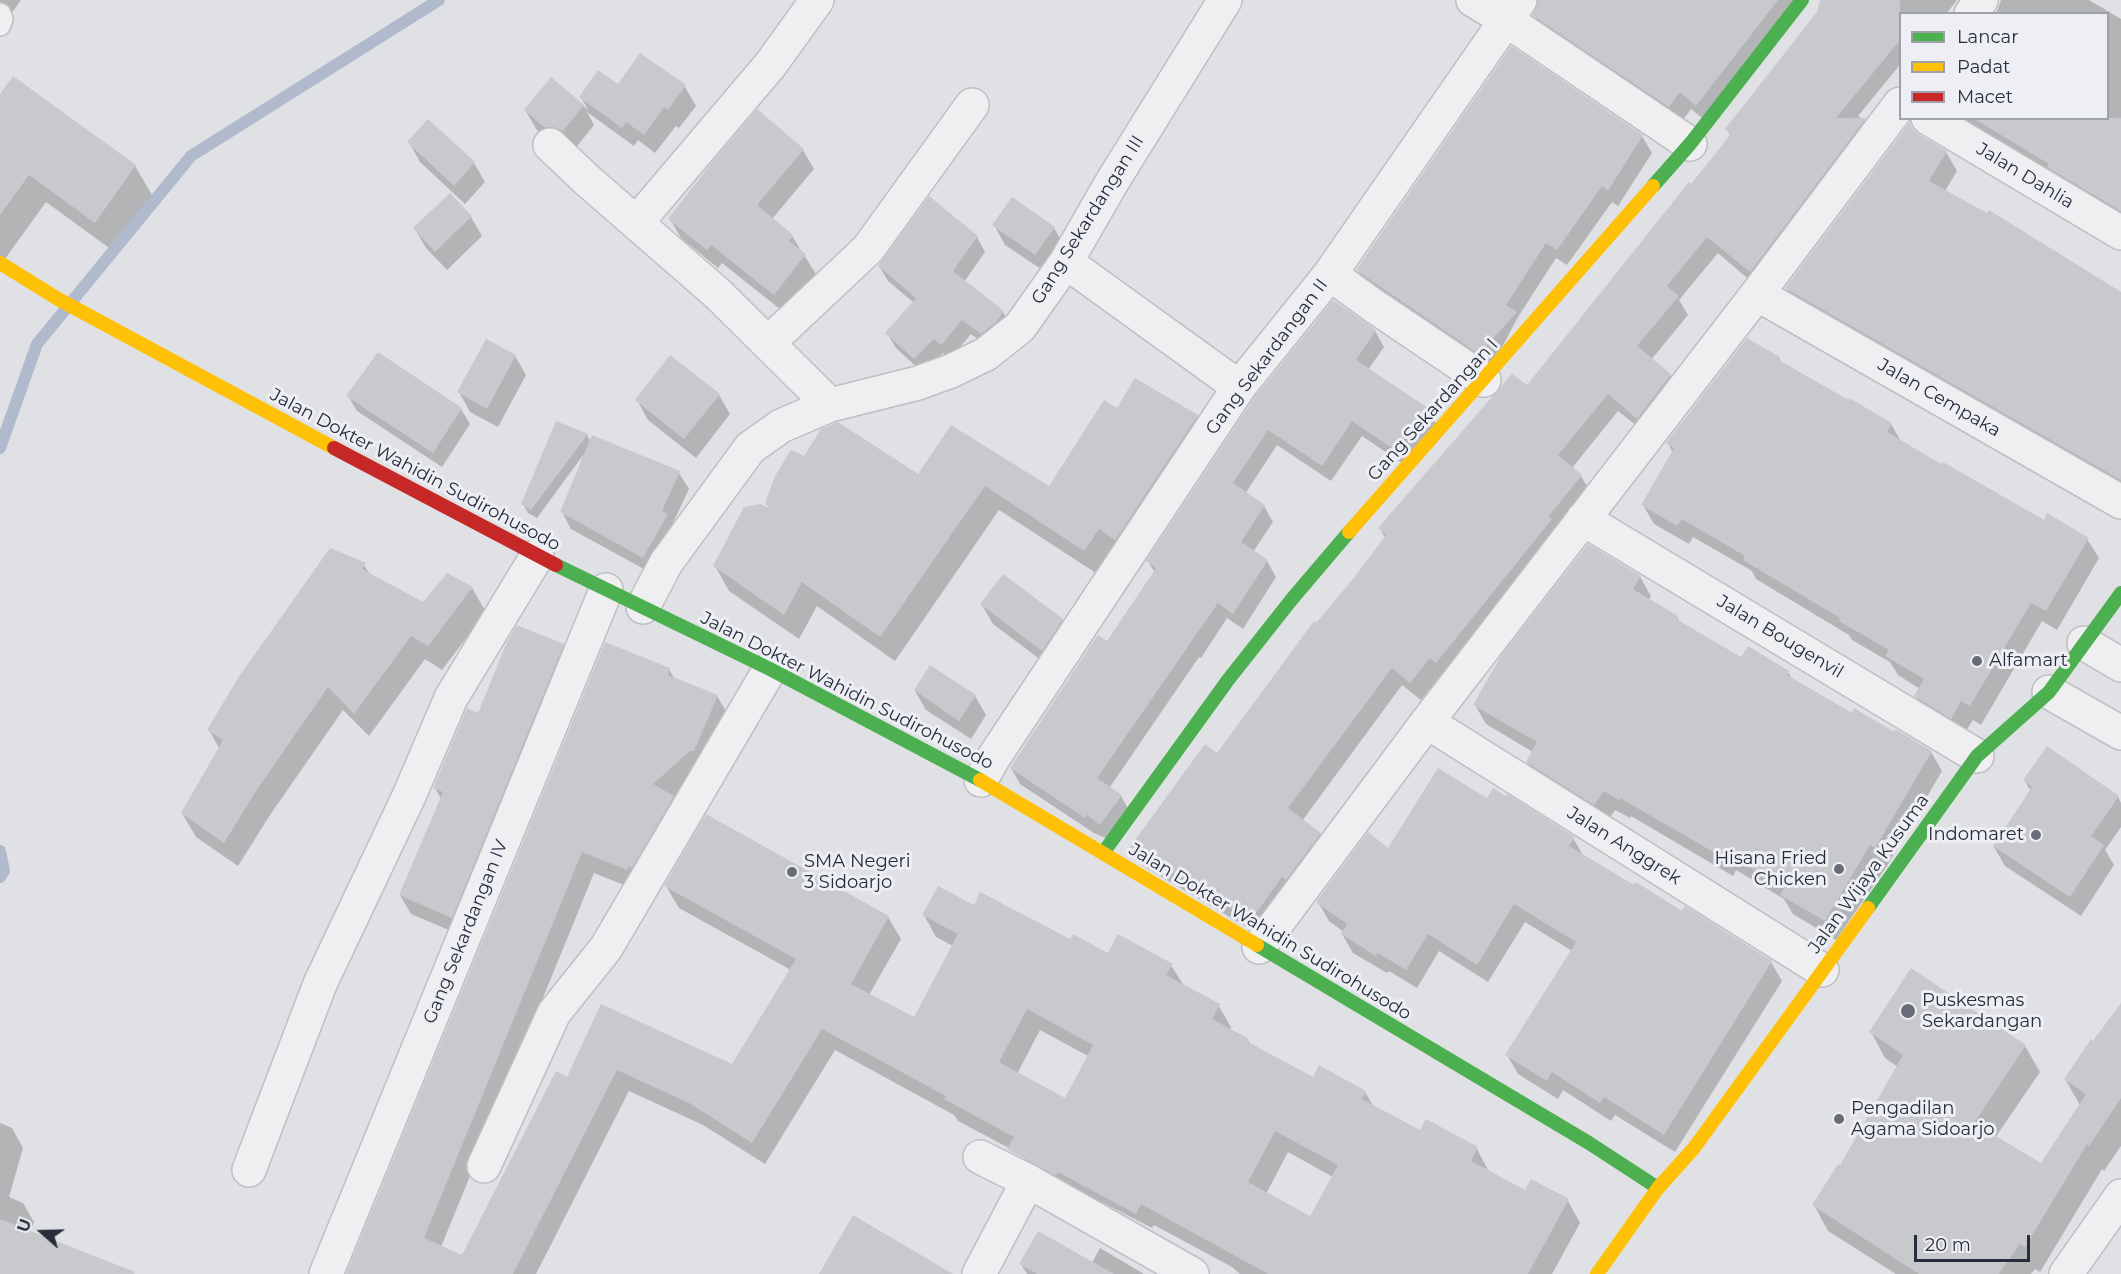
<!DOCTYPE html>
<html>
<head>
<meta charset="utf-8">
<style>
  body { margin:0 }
  #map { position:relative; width:2121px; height:1274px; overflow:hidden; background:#e0e1e4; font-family:Montserrat,sans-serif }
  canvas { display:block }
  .legend { position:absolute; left:1899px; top:12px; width:210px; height:108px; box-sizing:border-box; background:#edeff4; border:2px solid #9fa1aa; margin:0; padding:8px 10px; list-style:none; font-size:18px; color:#292d3b }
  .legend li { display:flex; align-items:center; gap:12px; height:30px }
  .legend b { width:30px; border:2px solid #9fa1aa }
  .north { position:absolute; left:12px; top:1202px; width:60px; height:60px; -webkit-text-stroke:4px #edeff4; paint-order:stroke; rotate:290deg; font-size:16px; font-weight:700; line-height:24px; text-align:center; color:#292d3b }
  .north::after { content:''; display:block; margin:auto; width:21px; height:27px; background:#292d3b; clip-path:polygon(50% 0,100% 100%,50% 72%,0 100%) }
  .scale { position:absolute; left:1914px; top:1235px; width:116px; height:27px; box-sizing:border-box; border:3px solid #292d3b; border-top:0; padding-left:8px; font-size:18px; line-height:21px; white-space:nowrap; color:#292d3b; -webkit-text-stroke:4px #edeff4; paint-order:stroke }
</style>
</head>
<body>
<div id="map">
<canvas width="2121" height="1274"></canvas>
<ul class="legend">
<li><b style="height:8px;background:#4caf50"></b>Lancar</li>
<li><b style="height:8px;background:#ffc107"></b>Padat</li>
<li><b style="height:8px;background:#c62828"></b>Macet</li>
</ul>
<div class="north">U</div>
<div class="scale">20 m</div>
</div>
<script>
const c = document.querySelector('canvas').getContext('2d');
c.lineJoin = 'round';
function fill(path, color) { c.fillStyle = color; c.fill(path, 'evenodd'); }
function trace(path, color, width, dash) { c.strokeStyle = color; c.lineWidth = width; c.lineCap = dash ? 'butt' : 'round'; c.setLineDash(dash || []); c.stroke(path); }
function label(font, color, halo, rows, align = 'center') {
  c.font = font + ' Montserrat,sans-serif'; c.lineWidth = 6; c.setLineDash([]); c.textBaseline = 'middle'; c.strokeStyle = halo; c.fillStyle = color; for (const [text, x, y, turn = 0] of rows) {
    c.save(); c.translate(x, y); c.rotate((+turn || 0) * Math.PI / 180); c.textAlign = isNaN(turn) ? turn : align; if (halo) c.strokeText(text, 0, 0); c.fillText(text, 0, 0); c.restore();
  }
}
const shadow = new Path2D(`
  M0,0H21L0,30Z
  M1540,0H1807L1707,122L1691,109L1680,124L1544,33L1534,15Z
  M1819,0H1957L1946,14H1900V67L1899,66L1858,116L1864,120L1874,138L1760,289L1718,253L1679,300L1688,315L1651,360L1670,375L1680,393L1648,435L1618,411L1572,468L1581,476L1591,493L1447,680L1441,675L1421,700L1402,685L1302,821L1320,834L1330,852L1262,936L1143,866L1133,848L1217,755L1385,538L1380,528L1527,387L1731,137L1727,129L1818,12L1822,2Z
  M2001,0H2089L2121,19V221L1947,118H2108V14H1996Z
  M13,78L135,166L152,195L112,250L46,202L2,263L0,262V97Z
  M552,79L588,110L581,97L618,86L685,87L696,106L679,128L676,126L655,153L638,140L634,146L587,112L594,125L574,150L556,146L537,130L525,110Z
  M1642,136L1652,153L1618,206L1612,202L1567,265L1556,258L1518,317L1490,370L1367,287L1358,270Z
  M409,142L474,163L485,182L465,204L420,162Z
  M803,150L814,169L772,219L792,236L816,274L785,313L722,263L718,268L681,238L670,219Z
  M1946,152L1957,171L1945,191L2121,293V492L1797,307L1787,288Z
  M450,195L471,217L482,236L447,270L426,248L415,229Z
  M994,225L1054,228L1065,247L1047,273L1005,245Z
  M977,237L985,252L964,282L1003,312L1012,327L990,348L971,334L950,359L943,353L923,373L896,348L887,333L914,303L888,281L879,266Z
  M1375,331L1384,347L1368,370L1429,411L1438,427L1405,465L1362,436L1331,481L1277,445L1245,494L1264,506L1273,522L1253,552L1267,561L1276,577L1243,629L1227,618L1201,658L1199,657L1110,787L1121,796L1130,812L1110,840L1094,833L1020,784L1011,768L1107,643L1155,573L1148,561L1255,399Z
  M515,356L526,375L498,427L470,412L459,392Z
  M1779,358L1782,363L1891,424L1902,443L2044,522L2087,539L2099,558L2057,630L2042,621L1981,725L1973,720L1962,737L1927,715L1916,696L1920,689L1898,675L1890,662L1852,640L1849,635L1756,579L1752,571L1693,537L1689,544L1654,524L1643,505L1673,453L1668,443Z
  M719,395L730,414L696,458L648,420L637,400Z
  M348,396L461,409L470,424L442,467L357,411Z
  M1118,410L1197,417L1211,442L1099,575L999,510L895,661L817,606L799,639L729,591L715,566L771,510L767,503L804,458L919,476L1049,488Z
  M587,435L591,442L592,437L679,473L689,489L672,525L676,531L653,574L571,529L562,512L584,454L537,518L528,513L523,504Z
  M364,565L371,576L423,604L472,588L486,612L442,670L425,659L369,736L343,710L270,815L238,866L196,837L182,813L219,748L209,730Z
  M1640,577L1651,596L1648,600L1677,617L1680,623L1742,659L1788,672L1793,680L1852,715L1931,752L1942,771L1887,866L1836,940L1793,914L1784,899L1736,870L1733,876L1631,816L1630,818L1615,810L1606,823L1538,781L1527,762L1533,752L1486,724L1475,705Z
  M982,605L1062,620L1073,639L1053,669L993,624Z
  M563,645L574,664L463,936L411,914L400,895L441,799L435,788L479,715Z
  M669,669L675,680L717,696L730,718L703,773L674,799L685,819L639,891L594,873L441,1247L462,1257L568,1079L602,1006L733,1066L791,970L679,908L666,886L888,917L901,939L869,995L915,1019L953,946L936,937L924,915L974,907L1108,955L1171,965L1184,986L1218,1005L1231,1027L1230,1030L1248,1040L1251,1045L1314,1079L1365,1092L1374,1107L1420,1132L1477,1149L1489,1172L1525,1192L1568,1201L1580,1223L1552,1274H1240L1232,1267L1154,1225L1152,1228L1026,1163L1022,1155L958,1121L954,1115L835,1050L765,1164L703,1125L629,1091L536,1274H348ZM1040,1030L1088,1056L1065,1100L1017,1074ZM1288,1152L1333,1177L1311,1218L1266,1194Z
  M915,691L975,696L986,715L971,739L926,710Z
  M2024,780L2118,797L2121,803V827L2105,850L2114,865L2081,916L2005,866L1994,847L2031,791Z
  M1487,800L1573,838L1584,857L1771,962L1782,981L1675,1152L1615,1115L1611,1121L1563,1090L1558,1099L1518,1074L1507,1055L1572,951L1525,922L1488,982L1439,951L1417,988L1389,971L1387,973L1353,953L1342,934L1344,932L1329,921L1318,902L1389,850Z
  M2121,1011V1146L2104,1171L2102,1169L2040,1272L2035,1269L2031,1274H1896L1828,1231L1814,1205L1841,1167L1898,1067L1885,1058L1871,1032L2025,1046L2040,1072L1995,1138L2041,1165L2080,1105L2065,1079Z
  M0,1123L12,1128L23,1148L9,1197L23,1203L34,1222L30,1232L100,1274H0Z
  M1100,1248L1144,1274H1027L1021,1264L1092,1263Z`);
const stream = new Path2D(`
  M0,448L37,344L191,156L439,0
  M0,851L4,871L0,877`);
const building = new Path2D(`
  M1538,0H1778L1696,106L1680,92L1669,107L1532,15Z
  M1820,0H1900V40L1836,118H1866L1750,272L1707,237L1667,286L1679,296L1637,346L1671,374L1637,419L1608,394L1558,455L1582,475L1548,517L1552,519L1436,663L1430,658L1410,683L1392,668L1288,808L1321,833L1286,880L1282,877L1251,920L1130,847L1205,744L1217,753L1314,621L1316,623L1357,574L1386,535L1378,528L1512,374L1527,385L1689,182L1691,184L1731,134L1725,129L1817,12Z
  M1511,46L1643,135L1608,191L1602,186L1557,250L1546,243L1506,305L1517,312L1479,354L1356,270Z
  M640,53L686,85L668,110L664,107L644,135L626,122L622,128L579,97L598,70L618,84Z
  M13,76L136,165L95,223L29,175L0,215V94Z
  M551,77L584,105L563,131L554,127H544L524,110Z
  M757,109L804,149L757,205L793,235L789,241L806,254L774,295L711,245L707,250L668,219L713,161Z
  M1973,118H2121V211L2047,167L2049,164Z
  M428,119L475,162L454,186L407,142Z
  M1910,122L1912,128L1918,134L1947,151L1929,181L1987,213L1989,210L2121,292V480L1785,288Z
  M450,193L472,216L435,252L413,228Z
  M929,196L978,236L953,271L1004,311L995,323L981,334L962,320L941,345L934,339L914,359L885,333L916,298L878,266Z
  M1012,197L1055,227L1035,255L992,225Z
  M1333,300L1376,330L1356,360L1431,410L1395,450L1352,421L1322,466L1268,430L1233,483L1265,505L1241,542L1268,560L1233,614L1218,603L1097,778L1122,795L1100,825L1087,815L1085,818L1010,768L1093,642L1098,635L1107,641L1156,568L1146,561L1254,398Z
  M1747,338L1780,357L1779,360L1848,400L1849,398L1892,423L1887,432L1941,464L1943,462L2044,520L2047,513L2089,538L2046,611L2031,603L1970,706L1961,701L1951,719L1914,696L1924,679L1885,656L1889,650L1839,621L1840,618L1743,560L1745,556L1682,519L1677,526L1641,505L1674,448L1666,443Z
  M486,339L516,355L487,409L457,392Z
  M378,352L462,408L433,453L346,396Z
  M670,355L720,394L684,439L635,400Z
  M1135,378L1198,415L1115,540L1099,529L1084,551L985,486L880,637L802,582L784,615L713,566L744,507L760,504L770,508L765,503L775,476L791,450L804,456L821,429L838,422L918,474L951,425L1049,486L1104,400L1117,408Z
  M556,421L588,434L531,510L521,504Z
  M592,435L680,471L662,511L668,514L643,558L560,512Z
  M1588,544L1641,576L1633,589L1678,616L1676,619L1741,657L1748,646L1789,671L1787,675L1852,713L1854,708L1894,732L1895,729L1932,751L1875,848L1870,845L1825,921L1780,895L1784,888L1725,852L1722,857L1620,798L1619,800L1604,791L1594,805L1526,762L1537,742L1473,705L1501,656Z
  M330,548L366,563L362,569L423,602L447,573L473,587L428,646L411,636L354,714L328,687L256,791L224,843L181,813L223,740L207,730L238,678Z
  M1003,574L1063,619L1042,651L980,604Z
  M517,625L564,644L452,918L399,895L443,792L433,788L467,708L478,713L507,642Z
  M605,642L670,668L668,675L718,695L694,751H690L653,784L674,796L632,868L628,866L627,870L582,852L424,1238L462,1255L556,1071L567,1077L601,1004L732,1064L796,959L664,886L706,814L889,916L851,984L914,1017L958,934L922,915L938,886L974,905L980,892L1070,939L1073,934L1108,953L1118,934L1173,964L1166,975L1220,1004L1212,1019L1249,1039L1248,1042L1313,1077L1319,1065L1366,1091L1362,1099L1420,1130L1426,1119L1478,1147L1471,1161L1525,1190L1531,1179L1569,1199L1528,1274H1268L1141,1204L1136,1214L1058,1172L1056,1176L1007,1149L1014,1137L944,1099L946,1096L822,1029L752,1143L689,1103L617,1070L513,1274H346ZM1027,1009L1093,1045L1065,1098L999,1062ZM1275,1131L1338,1165L1310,1216L1248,1182Z
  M930,665L976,695L959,721L914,690Z
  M2047,746L2119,796L2091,836L2104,845L2070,897L1993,846L2032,787L2023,780Z
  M1438,768L1487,798L1493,788L1506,796L1507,794L1575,837L1569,846L1634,885L1636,882L1682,911L1685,906L1772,961L1664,1135L1604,1097L1600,1103L1552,1072L1547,1081L1505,1055L1576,942L1514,904L1477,965L1428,934L1406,970L1378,953L1376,956L1341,934L1347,924L1316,902L1368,832L1388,848Z
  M1911,968L2026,1045L1974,1123L2041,1163L2086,1094L2064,1079L2091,1039L2093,1041L2121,1003V1098L2089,1146L2087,1144L2025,1247L2020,1244L1999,1274H1919L1812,1205L1838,1164L1840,1165L1903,1055L1869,1032Z
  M853,1215L953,1274H819Z
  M0,1219L135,1272L134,1274H0Z
  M1038,1231L1114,1274H1037L1019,1264Z`);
const lane = new Path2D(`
  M0,14L2,19L0,25`);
const street = new Path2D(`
  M1473,0L1506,20L1690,144
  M1971,14L1981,0
  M1928,118L2121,233
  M550,145L587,180L718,294L830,405
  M637,222L771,64L817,0
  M1066,262L1239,387
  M1330,274L1371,304L1484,380
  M1757,294L2121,502
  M768,343L868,249L972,105
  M1583,519L1977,756
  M643,607L666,563L750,448L781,426L830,405L918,383L951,371L986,354L1020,327L1066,262L1112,182L1225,0
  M2084,643L2121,665
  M2049,692L2121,733
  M1427,722L1822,970
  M981,780L994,757L1239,387L1330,274L1520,0
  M1259,947L1427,722L1757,294L1900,104
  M980,1157L1028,1181L1192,1274
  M484,1166L554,1013L606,948L770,669
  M249,1170L320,984L409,796L451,698L537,556
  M326,1274L606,590
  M979,1274L1028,1181
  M2066,1274L2121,1196`);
const fast = new Path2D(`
  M1653,186L1690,144L1802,0
  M556,565L770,669L980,780
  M1103,853L1228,680L1292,599L1349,532
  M1868,908L1977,756L2049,692L2121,593
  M1257,945L1589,1143L1658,1188`);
const slow = new Path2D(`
  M0,263L58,299L334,448
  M1349,532L1653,186
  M980,780L1257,945
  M1597,1274L1658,1188L1694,1148L1868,908`);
const jam = new Path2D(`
  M334,448L556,565`);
const markers = [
  [1977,661,6,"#696c76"],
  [2036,835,6,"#696c76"],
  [1839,869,6,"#696c76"],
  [792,872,6,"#696c76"],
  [1908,1011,8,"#696c76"],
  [1839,1119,6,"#696c76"]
];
const streetNames = [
  ["Jalan Dahlia",2025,176,31],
  ["Gang Sekardangan III",1088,220,-58],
  ["Gang Sekardangan II",1267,357,-53],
  ["Jalan Cempaka",1939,398,30],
  ["Gang Sekardangan I",1433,410,-48],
  ["Jalan Dokter Wahidin Sudirohusodo",415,470,28],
  ["Jalan Bougenvil",1780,637,31],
  ["Jalan Dokter Wahidin Sudirohusodo",847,691,27],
  ["Jalan Anggrek",1624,846,32],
  ["Jalan Wijaya Kusuma",1869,874,-54],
  ["Gang Sekardangan IV",466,932,-68],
  ["Jalan Dokter Wahidin Sudirohusodo",1270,932,31]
];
const poiNames = [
  ["Alfamart",1989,661],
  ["Indomaret",2024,835,"right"],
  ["Hisana Fried",1827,859,"right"],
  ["Chicken",1827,880,"right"],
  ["SMA Negeri",804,862],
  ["3 Sidoarjo",804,883],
  ["Puskesmas",1922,1001],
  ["Sekardangan",1922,1022],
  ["Pengadilan",1851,1109],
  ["Agama Sidoarjo",1851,1130]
];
fill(shadow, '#0003');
trace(stream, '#b1bacd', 12);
fill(building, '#c8c9cc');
trace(lane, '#bebfc2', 24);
trace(street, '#bebfc2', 36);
trace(lane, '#efeff2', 21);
trace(street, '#efeff2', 33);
trace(fast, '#4caf50', 14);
trace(slow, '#ffc107', 14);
trace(jam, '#c62828', 14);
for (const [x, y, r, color] of markers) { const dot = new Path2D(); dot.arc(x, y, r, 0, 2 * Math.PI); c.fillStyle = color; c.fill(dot); trace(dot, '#edeff4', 2); }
label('18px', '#292d3b', '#edeff4', streetNames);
label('18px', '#292d3b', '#edeff4', poiNames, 'left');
</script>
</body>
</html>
